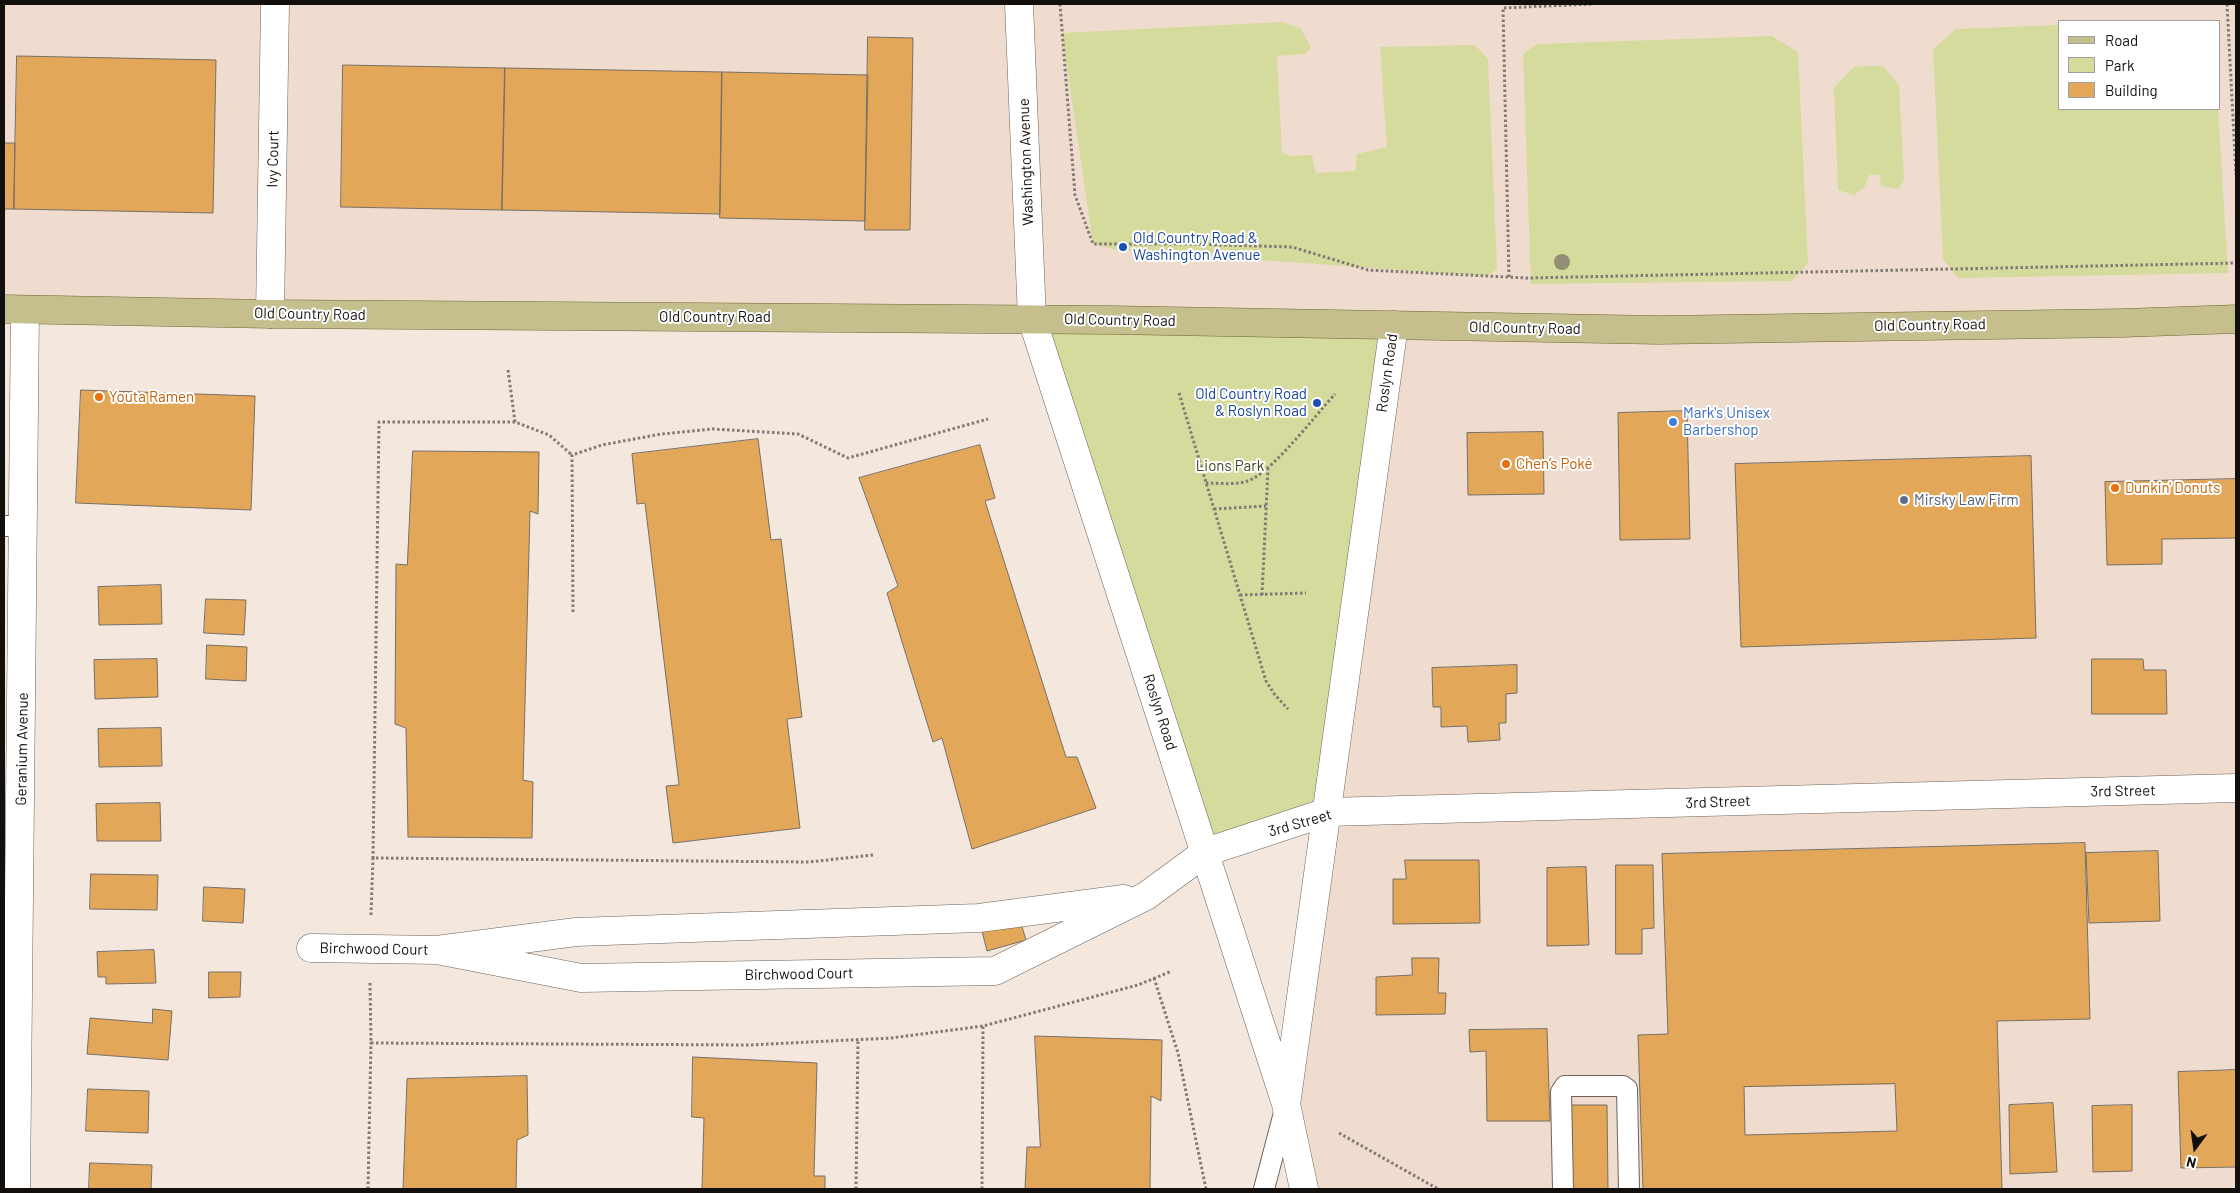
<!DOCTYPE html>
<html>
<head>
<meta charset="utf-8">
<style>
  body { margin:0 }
  #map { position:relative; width:2240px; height:1193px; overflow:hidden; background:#f3e7de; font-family:Barlow,sans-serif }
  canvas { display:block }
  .frame { position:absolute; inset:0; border:5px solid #130f0c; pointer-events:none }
  .legend { position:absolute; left:2058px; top:20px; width:162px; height:90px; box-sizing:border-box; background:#fff; border:1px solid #a19f9e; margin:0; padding:6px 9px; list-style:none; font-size:15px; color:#130f0c }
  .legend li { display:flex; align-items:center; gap:10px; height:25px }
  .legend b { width:25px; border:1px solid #a19f9e }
  .north { position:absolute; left:2170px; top:1123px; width:50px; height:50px; -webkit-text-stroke:4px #fff; paint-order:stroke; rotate:194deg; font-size:14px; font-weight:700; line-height:20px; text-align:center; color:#130f0c }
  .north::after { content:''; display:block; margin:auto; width:18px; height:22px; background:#130f0c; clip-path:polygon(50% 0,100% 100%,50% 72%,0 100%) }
</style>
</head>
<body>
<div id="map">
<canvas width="2240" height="1193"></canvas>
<div class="frame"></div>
<ul class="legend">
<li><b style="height:6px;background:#c4bf8c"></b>Road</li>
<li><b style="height:14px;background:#d5db9c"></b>Park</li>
<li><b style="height:14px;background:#e3a759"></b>Building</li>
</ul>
<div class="north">N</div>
</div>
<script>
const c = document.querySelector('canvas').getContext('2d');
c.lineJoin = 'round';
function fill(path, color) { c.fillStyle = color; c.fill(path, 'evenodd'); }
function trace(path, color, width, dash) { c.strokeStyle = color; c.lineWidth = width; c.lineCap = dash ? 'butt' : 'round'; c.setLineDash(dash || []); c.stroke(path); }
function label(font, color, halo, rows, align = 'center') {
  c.font = font + ' Barlow,sans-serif'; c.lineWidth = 4; c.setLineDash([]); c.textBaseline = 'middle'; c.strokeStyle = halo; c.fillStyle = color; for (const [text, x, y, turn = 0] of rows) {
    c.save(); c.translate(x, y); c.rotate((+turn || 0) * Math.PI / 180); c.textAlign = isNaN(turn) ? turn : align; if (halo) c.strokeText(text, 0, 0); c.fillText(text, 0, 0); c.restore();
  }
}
const built = new Path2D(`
  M4,4H2236V1189H1304L1286,1104L1394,325L4,307ZM2059,21H2219V109H2059Z`);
const green = new Path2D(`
  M1283,22L1301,29L1311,48L1305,54L1277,56L1282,152L1290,156L1312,155L1316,173L1355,171L1357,154L1387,147L1380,47L1475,45L1488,59L1497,269L1487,276L1117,250L1093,244L1062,33Z
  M2059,25V109H2218L2228,273L1958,278L1943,259L1933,49L1956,29Z
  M1772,36L1798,52L1808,263L1792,281L1531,284L1523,54L1537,44Z
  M1866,66H1883L1899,85L1904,179L1899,189L1881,186L1880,175H1869L1864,188L1854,195L1838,190L1834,88L1854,67Z
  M1032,319L1394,325L1327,812L1206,852Z`);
const building = new Path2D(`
  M868,37L913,38L910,230H865Z
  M17,56L216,60L213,213L14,209Z
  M343,65L505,68L502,210L341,207Z
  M505,68L722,72L720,214L502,210Z
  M722,72L868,75L865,221L720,218Z
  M4,143H15L14,209H4Z
  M81,390L255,396L251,510L76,503Z
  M1687,411L1690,539L1620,540L1618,413Z
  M1543,432L1544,494L1468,495L1467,433Z
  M758,439L771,540L781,539L802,717L787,719L800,828L673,843L666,786L679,785L645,503L637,504L632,454Z
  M980,445L995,498L985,501L1066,757H1077L1096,808L972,849L942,738L933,742L887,593L898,586L859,478Z
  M413,451L539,452L538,514L530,511L523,780L533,782L532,838L408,837L406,728L395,724L396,564L407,565Z
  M2031,456L2036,638L1741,647L1735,464Z
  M2236,479V538L2162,539V564L2107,565L2105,482Z
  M161,585L162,624L99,625L98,587Z
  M206,599L246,600L244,635L204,633Z
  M207,645L247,647L246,681L206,679Z
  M157,659L158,697L95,699L94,660Z
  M2092,659H2143L2144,670H2166L2167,714H2092Z
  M1517,665V693L1506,694V723H1499L1500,740L1468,742L1467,726L1441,727V707H1433L1432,668Z
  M161,728L162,766L99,767L98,729Z
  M160,803L161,841H97L96,804Z
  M2085,843L2090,1019L1997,1021L2002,1189H1643L1638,1035L1668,1034L1662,854Z
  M2158,851L2160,921L2089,923L2086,853Z
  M1405,860H1479L1480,923L1393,924V879H1406Z
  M1616,865H1653L1654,928L1642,929V954H1616Z
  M1586,867L1589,945L1547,946V868Z
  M91,874L158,875L157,910L90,909Z
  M204,887L245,889L243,923L203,921Z
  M1020,920L1026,940L987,951L982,931Z
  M154,950L156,983L106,984V977H98L97,952Z
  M1412,958H1439L1438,993H1446L1445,1014L1376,1015V977L1412,975Z
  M209,972H241L240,997L209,998Z
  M153,1009L172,1011L168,1060L87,1054L90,1018L152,1023Z
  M1547,1029L1550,1121H1487L1486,1051L1470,1052L1469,1030Z
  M1035,1036L1162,1040L1161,1101L1151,1096L1150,1189H1025L1027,1147H1040Z
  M693,1057L817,1063L814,1176H825V1189H702L704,1118L692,1117Z
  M2236,1070V1167L2181,1168L2178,1072Z
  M527,1076L528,1135L517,1140L516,1189H403L407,1079Z
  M1895,1084L1897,1131L1745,1135L1744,1087Z
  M88,1089L149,1091L148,1133L86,1131Z
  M2053,1103L2057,1172L2010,1174L2009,1105Z
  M1569,1105H1607L1608,1189H1571Z
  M2132,1105V1171L2093,1172L2092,1106Z
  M90,1163L152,1165L151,1189H89Z`);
const path = new Path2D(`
  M1060,4L1075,195L1093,244H1191L1292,247L1368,270L1528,278L2236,263
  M2227,4L2236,175
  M1509,277L1503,8L1592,4
  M508,370L515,422L549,435L572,455
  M1179,393L1266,681L1275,695L1288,709
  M515,422H379L373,858L809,862L873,855
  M1206,483C1221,483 1239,486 1252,479C1276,467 1315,416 1335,394
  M1214,509L1266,506
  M1240,595L1306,593
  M1262,595L1268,469
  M573,612L572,455L602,445L661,434L713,429L798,434L848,458L988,419
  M371,915L373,858
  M1154,978L1178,1053L1206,1189
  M370,983L371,1043L750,1045L891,1038L983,1026L1138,985L1172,971
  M1339,1133L1438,1189
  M368,1189L371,1042
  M856,1189L858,1040
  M982,1189L983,1026`);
const service = new Path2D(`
  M4,526H25
  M1264,1189L1285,1109
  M1563,1189L1561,1092L1565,1086H1623L1627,1089L1629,1189`);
const minor = new Path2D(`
  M270,314L275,4
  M311,948L437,950L576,932L979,918L1124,899
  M437,950L581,978L995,971L1146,896L1206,852L1327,812L2236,788
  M16,1189L25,310`);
const secondary = new Path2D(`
  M1019,4L1032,319L1286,1104L1304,1189
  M1287,1098L1394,325`);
const primary = new Path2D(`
  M4,309L270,314L1112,320L1659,330L2123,323L2236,319`);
const trees = [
  [1562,262]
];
const markers = [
  [1123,247,5,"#1a4fb4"],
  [99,397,5,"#e8710a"],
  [1317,403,5,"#1a4fb4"],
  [1673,422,5,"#3f7fe0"],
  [1506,464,5,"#e8710a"],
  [2115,488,5,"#e8710a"],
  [1904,500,5,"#5c6f8a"]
];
const streetNames = [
  ["Ivy Court",273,159,-89],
  ["Washington Avenue",1026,162,-92],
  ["Old Country Road",310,314,1],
  ["Old Country Road",715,317],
  ["Old Country Road",1120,320,1],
  ["Old Country Road",1930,325,-1],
  ["Old Country Road",1525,328,1],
  ["Roslyn Road",1387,373,-82],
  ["Roslyn Road",1160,712,72],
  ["Geranium Avenue",22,749,-89],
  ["3rd Street",2123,791,-1],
  ["3rd Street",1718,802,-2],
  ["3rd Street",1300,823,-16],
  ["Birchwood Court",374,949,1],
  ["Birchwood Court",799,974,-1]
];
const transitNames = [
  ["Old Country Road &",1133,238],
  ["Washington Avenue",1133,255],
  ["Old Country Road",1307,394,"right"],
  ["& Roslyn Road",1307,411,"right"]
];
const foodNames = [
  ["Youta Ramen",109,397],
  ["Chen’s Poké",1516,464],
  ["Dunkin' Donuts",2125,488]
];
const shopNames = [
  ["Mark's Unisex",1683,413],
  ["Barbershop",1683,430]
];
const parkNames = [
  ["Lions Park",1230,466]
];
const serviceNames = [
  ["Mirsky Law Firm",1914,500]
];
fill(built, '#efdcce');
fill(green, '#d5db9c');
fill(building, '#e3a759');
trace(building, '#786f66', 1);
trace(service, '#6d635b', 22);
trace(minor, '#6d635b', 29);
trace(secondary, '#6d635b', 29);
trace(primary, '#6c662e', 29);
trace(path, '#817973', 3, [2.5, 2.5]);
trace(service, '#fff', 20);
trace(minor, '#fff', 28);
trace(secondary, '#fff', 28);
trace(primary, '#c4bf8c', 28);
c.fillStyle = '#938f76';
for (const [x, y] of trees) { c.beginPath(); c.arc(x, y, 8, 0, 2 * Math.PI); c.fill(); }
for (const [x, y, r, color] of markers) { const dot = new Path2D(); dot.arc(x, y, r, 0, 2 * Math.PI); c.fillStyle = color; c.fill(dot); trace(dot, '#fff', 2); }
label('15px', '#130f0c', '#fff', streetNames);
label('15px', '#164399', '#fff', transitNames, 'left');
label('15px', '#c56008', '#fff', foodNames, 'left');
label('15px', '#366cbe', '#fff', shopNames, 'left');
label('15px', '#444720', '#fff', parkNames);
label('15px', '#4e5e75', '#fff', serviceNames, 'left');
</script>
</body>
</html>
